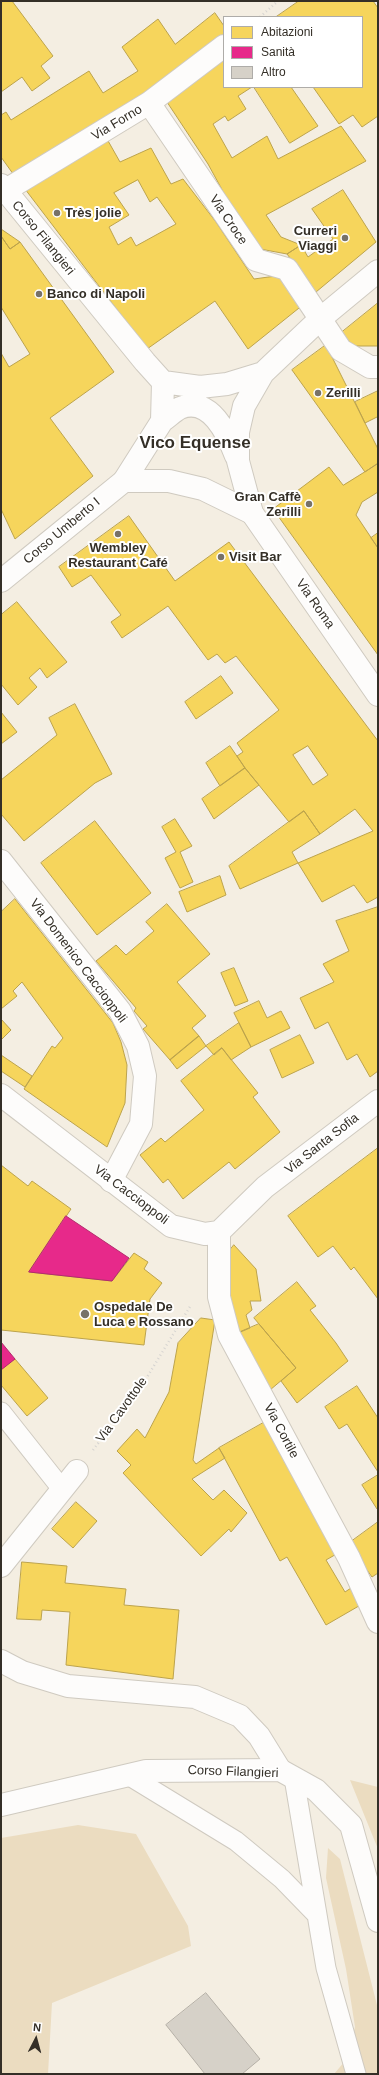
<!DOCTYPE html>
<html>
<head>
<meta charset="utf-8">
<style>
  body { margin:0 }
  #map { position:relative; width:379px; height:2075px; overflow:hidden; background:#f4eee2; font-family:Helvetica,sans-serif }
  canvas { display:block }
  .frame { position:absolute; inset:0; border:2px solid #342f27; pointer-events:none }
  .legend { position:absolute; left:223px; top:16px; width:140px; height:72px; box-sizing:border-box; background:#fff; border:1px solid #aeaca9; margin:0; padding:5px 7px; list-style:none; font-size:12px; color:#342f27 }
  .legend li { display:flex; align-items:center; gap:8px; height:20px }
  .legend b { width:20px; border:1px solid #aeaca9 }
  .north { position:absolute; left:16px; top:2019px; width:40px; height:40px; -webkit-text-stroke:3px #fff; paint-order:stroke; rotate:6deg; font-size:11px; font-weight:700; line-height:16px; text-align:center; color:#342f27 }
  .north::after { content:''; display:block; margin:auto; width:14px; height:18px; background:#342f27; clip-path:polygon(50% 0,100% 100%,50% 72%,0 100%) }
</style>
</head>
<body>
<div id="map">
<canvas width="379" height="2075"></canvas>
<div class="frame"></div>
<ul class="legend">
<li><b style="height:11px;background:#f6d55c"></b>Abitazioni</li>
<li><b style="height:11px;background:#e7298a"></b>Sanità</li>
<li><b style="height:11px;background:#d6d1c8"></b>Altro</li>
</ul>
<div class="north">N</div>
</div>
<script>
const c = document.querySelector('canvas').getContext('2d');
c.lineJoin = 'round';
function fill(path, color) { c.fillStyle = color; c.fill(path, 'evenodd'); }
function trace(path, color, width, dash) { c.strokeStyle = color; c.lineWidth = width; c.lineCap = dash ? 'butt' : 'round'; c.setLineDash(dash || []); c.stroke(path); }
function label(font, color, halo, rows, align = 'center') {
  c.font = font + ' Helvetica,sans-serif'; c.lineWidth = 4; c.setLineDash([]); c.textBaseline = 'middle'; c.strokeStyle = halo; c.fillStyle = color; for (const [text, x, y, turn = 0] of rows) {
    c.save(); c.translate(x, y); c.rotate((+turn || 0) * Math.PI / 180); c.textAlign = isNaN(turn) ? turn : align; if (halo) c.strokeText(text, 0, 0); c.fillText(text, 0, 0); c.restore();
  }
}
const green = new Path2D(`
  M350,1780L378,1787V1849Z
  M78,1825L136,1834L188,1926L191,1946L52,2003L48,2074H1V1838Z
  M328,1848L340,1859L378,2009V2074H334L345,2061L355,2027L346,1969L326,1878Z`);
const homes = new Path2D(`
  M1,1H12L53,56L41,66L50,78L32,91L22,77L1,92Z
  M299,1H373L378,8V116L362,127L353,115L339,124L313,87H362V17H276Z
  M215,13L224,26V42L16,178L1,157V115L6,112L11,120L89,71L103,93L138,71L122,47L158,19L175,44Z
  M224,54V87H252L238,96L246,109L228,121L225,116L213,124L232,158L267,136L278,159L341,126L366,161L266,215L281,237L301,245L287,254L260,249L243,228L208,164L165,99Z
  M254,87H291L318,126L290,143Z
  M107,139L120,162L151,148L171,184L183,179L216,222L254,279L283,275L304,304L248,349L215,301L147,349L25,189ZM138,180L150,202L157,197L176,224L136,246L131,237L118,245L109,227L129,215L114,193Z
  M343,190L376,242L316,292L287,254L301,245L308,257L333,239L312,209Z
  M1,229L20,242L10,249L1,236Z
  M1,236L10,249L20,242L114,372L50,418L93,476L15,539L1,509V353L9,367L30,354L1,307Z
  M378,303V346H353L341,333Z
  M326,345L378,449V463L365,472L292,370Z
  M378,391V418L377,417L365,423L355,402Z
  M378,464V492L362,502L356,515L378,548V655L273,509L329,467L343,485Z
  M129,516L175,581L229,542L378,741V897L367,903L354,885L322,902L298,863L373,831L355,809L320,834L304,811L289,822L245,768L237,756L243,752L237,743L279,710L236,656L225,663L217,654L208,660L168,606L122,638L111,622L121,615L91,575L72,587L59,567ZM308,746L328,775L313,785L293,755Z
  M378,533V548L371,538Z
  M17,602L67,662L47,678L40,668L29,678L37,687L18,705L1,684V615Z
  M221,676L233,693L196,719L185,702Z
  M75,704L112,774L95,783L24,841L1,814V780L57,735L49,718Z
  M1,712L17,732L1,744Z
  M230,746L245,768L220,786L206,763Z
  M245,768L259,785L214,819L202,799Z
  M304,811L320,834L292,852L298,863L240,889L229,866Z
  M175,819L192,846L180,852L193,882L180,888L165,858L176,852L162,827Z
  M95,821L151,893L97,935L41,863Z
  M220,876L226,895L187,912L179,892Z
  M15,899L113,1023L121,1042L127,1065L125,1103L107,1147L24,1089L52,1046L55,1048L63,1038L22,982L13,991L17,996L1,1009V912Z
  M167,904L210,954L177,982L206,1016L192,1028L199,1036L170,1060L143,1029L147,1026L134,1011L136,1008L96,961L116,945L126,955L154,931L146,922Z
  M378,907V1071L370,1077L357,1054L347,1060L328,1022L315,1029L300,998L334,982L323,964L349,951L336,921Z
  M234,968L248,1001L235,1006L221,973Z
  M259,1001L267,1018L281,1011L290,1028L251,1047L234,1013Z
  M1,1019L11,1030L1,1040Z
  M239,1023L251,1047L231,1060L222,1048L214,1055L206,1046Z
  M300,1035L314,1063L282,1078L270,1050Z
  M199,1036L206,1046L177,1069L170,1060Z
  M222,1048L258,1093L253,1097L280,1132L235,1169L229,1162L183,1199L168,1179L163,1183L140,1155L161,1138L165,1142L204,1110L181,1081Z
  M1,1055L32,1076L25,1087L1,1071Z
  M378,1148V1299L354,1267L351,1270L333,1246L318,1257L288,1216Z
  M1,1165L28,1186L32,1181L71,1209L29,1272L112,1281L134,1253L148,1262L144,1269L162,1283L150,1299L144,1345L1,1330Z
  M234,1245L256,1269L261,1301H250L252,1310L246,1315L250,1328L238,1333L230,1304L224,1258Z
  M297,1282L316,1306L310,1310L336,1343L348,1361L297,1403L281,1381L296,1368L254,1318Z
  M201,1318L215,1320L193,1460L196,1464L219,1448L225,1458L192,1479L213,1500L224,1490L247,1513L231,1532L229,1529L201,1556L123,1473L131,1465L117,1451L137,1429L145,1438L169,1392L178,1343Z
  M259,1324L296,1368L270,1390L238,1333Z
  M15,1359L48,1398L27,1416L1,1385V1370Z
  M357,1386L378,1418V1472L347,1424L339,1429L325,1407Z
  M265,1422L340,1552L326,1560L345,1592L354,1586L364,1603L326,1625L287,1557L280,1561L219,1448Z
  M378,1475V1508L377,1509L362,1485Z
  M76,1502L97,1521L73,1548L52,1529Z
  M378,1522V1573L372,1577L348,1544Z
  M22,1562L67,1566L65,1583L126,1589L124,1605L179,1610L173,1679L66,1665L70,1612L42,1610L41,1620L17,1619Z`);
const health = new Path2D(`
  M66,1216L129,1258L112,1281L29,1272Z
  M1,1342L15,1359L1,1370Z`);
const building = new Path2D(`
  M206,1993L260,2059L242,2074H205L166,2025Z`);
const path = new Path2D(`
  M260,17L278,1
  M93,1450L141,1387L191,1305`);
const lane = new Path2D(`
  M1,1412L62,1489
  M128,1775L236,1841L282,1879L317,1915
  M294,1778L326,1968L356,2074`);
const street = new Path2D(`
  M149,103L256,260L287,269L341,350L370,367H378
  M1,193L149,103L224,46
  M1,581L124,481H169L203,489L252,513
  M1,861L120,1011L138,1046L145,1076L141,1124L111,1181
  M219,1232V1297L229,1335L349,1558L378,1622
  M1,1566L77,1471
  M1,1661L22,1672L68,1686L195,1697L240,1716L259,1736L280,1770`);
const secondary = new Path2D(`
  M1,185L145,362L163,382
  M378,271L320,319L263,373L244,406L238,432V461L252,513L378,695
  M163,382L200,387L227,384L263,373
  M162,421C168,417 174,411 180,408C210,395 228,435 236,456
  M124,481L162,421L163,382
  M1,1095L171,1226L205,1234L219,1232L265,1187L378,1101
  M1,1805L146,1771L280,1770L316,1790L351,1825L378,1921`);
const markers = [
  [57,213,4,"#777268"],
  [345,238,4,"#777268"],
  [39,294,4,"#777268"],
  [318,393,4,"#777268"],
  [309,504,4,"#777268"],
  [118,534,4,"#777268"],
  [221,557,4,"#777268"],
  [85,1314,5,"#777268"]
];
const streetNames = [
  ["Via Forno",117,123,-31],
  ["Via Croce",228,220,56],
  ["Corso Filangieri",43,238,51],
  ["Corso Umberto I",62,531,-40],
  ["Via Roma",315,604,55],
  ["Via Domenico Caccioppoli",78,961,53],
  ["Via Santa Sofia",322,1144,-38],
  ["Via Caccioppoli",131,1195,37],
  ["Via Cavottole",122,1410,-54],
  ["Via Cortile",281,1431,62],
  ["Corso Filangieri",233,1772,2]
];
const poiNames = [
  ["Très jolie",65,213],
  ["Curreri",337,231,"right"],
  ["Viaggi",337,246,"right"],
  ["Banco di Napoli",47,294],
  ["Zerilli",326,393],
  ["Gran Caffè",301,497,"right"],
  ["Zerilli",301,512,"right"],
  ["Wembley",118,548,"center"],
  ["Restaurant Café",118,563,"center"],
  ["Visit Bar",229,557],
  ["Ospedale De",94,1307],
  ["Luca e Rossano",94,1322]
];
const districtNames = [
  ["Vico Equense",195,443]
];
fill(green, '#ebdcc0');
fill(homes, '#f6d55c');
trace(homes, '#bca34c', 1);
fill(health, '#e7298a');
trace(health, '#b12b6c', 1);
fill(building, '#d6d1c8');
trace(building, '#b4afa6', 1);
trace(lane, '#cfcac0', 21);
trace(street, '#cfcac0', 24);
trace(secondary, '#cfcac0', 24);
trace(path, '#d6d4d1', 2.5, [1, 3]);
trace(lane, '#fdfcfb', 19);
trace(street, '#fdfcfb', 22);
trace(secondary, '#fdfcfb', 22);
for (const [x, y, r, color] of markers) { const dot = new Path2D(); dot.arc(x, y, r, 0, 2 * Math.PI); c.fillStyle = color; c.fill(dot); trace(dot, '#fff', 1.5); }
label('13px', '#342f27', '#fff', streetNames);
label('bold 13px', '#342f27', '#fff', poiNames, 'left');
label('bold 17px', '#342f27', '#fff', districtNames);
</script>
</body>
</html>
